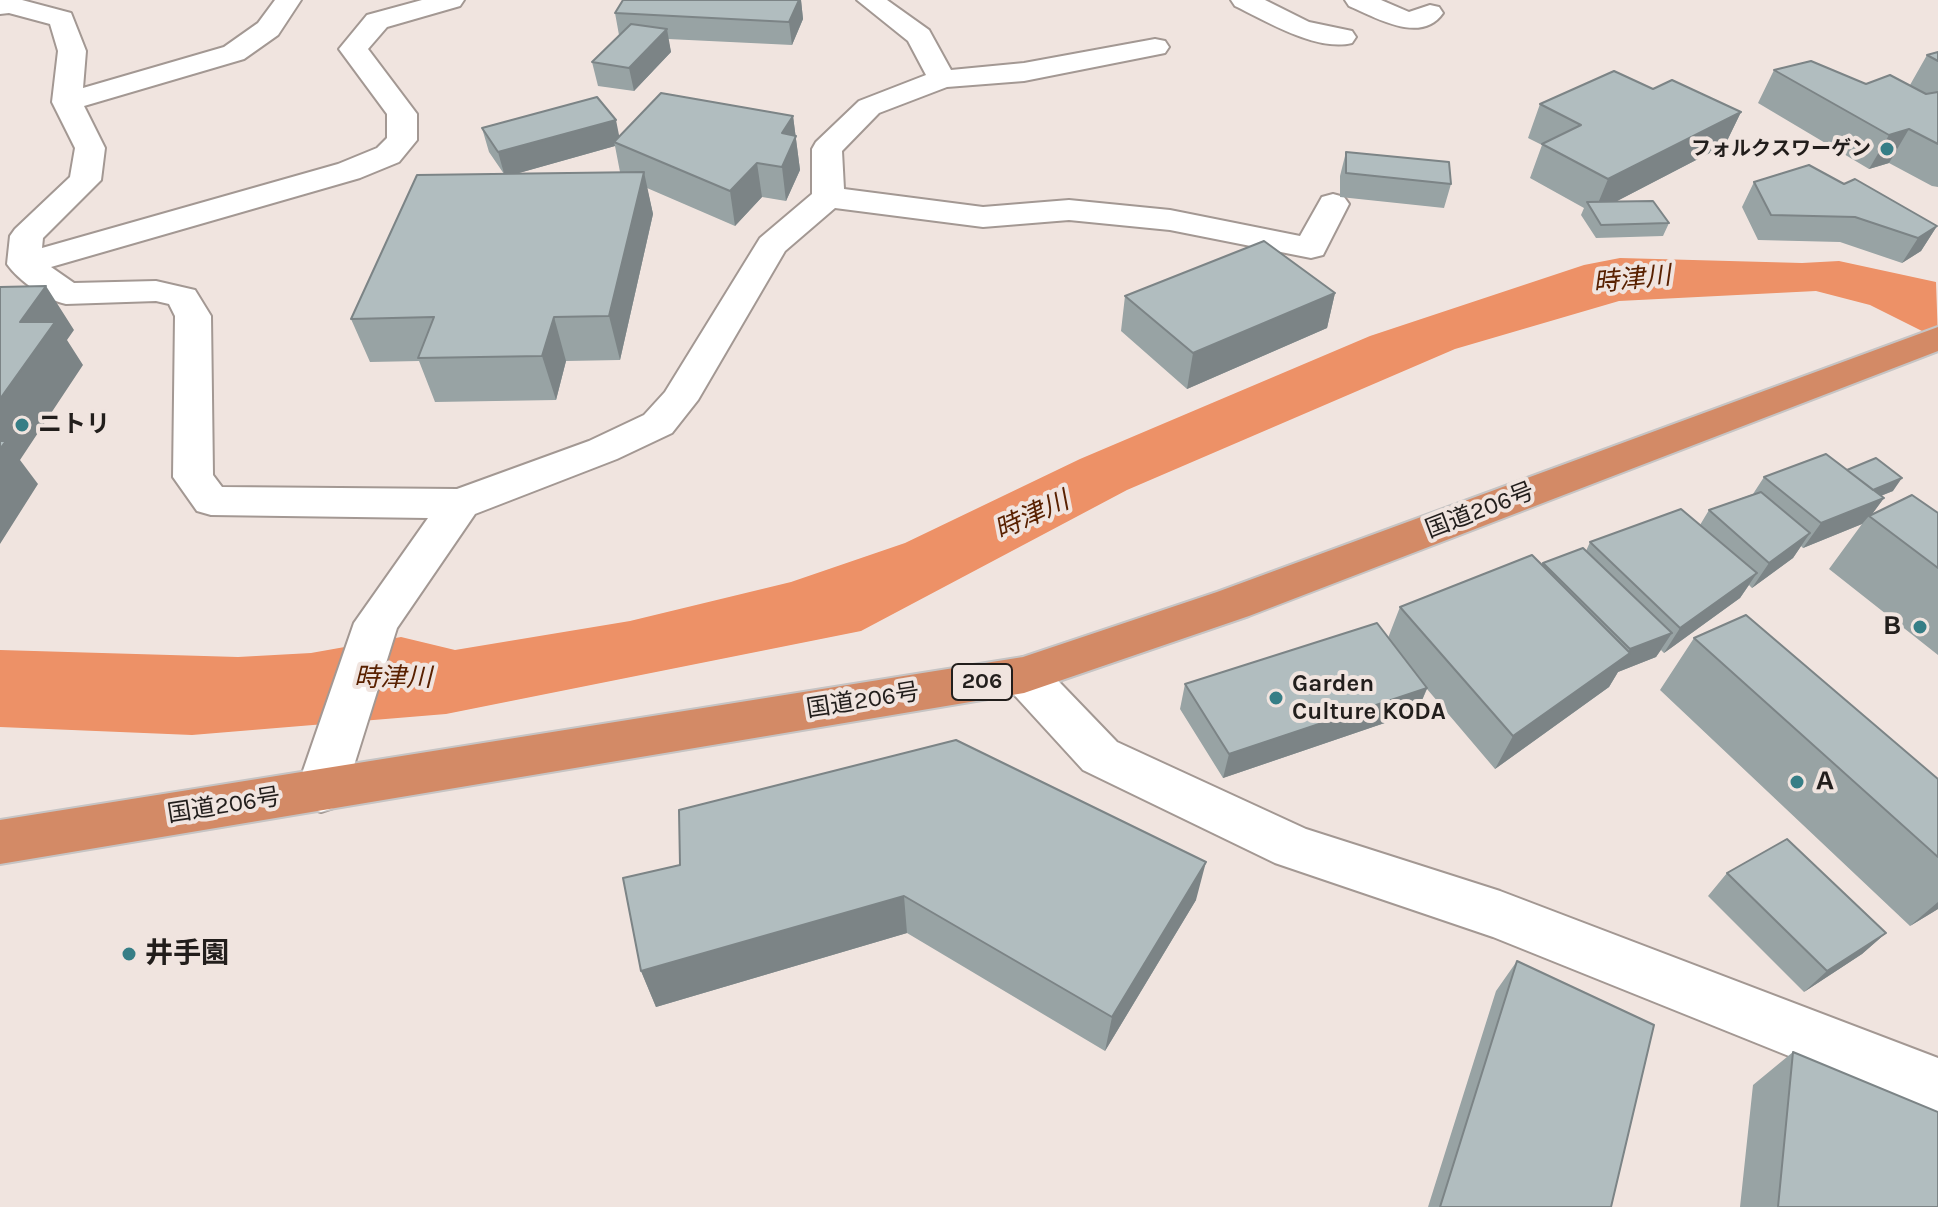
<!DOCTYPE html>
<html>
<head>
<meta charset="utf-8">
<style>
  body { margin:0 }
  canvas { display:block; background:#f0e4df }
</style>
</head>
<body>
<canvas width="1938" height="1207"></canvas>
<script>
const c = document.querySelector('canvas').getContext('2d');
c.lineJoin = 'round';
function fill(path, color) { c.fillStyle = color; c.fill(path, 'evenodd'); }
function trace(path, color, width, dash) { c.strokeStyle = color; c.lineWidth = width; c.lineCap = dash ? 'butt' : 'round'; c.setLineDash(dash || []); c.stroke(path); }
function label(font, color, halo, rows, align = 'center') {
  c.font = font + ' Karla,"Noto Sans JP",sans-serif'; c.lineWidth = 8; c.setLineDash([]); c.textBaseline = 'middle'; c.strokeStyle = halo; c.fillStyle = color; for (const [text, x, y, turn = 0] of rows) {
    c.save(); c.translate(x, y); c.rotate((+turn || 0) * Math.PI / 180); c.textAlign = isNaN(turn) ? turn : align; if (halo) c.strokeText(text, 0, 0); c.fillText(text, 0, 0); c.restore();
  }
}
const water = new Path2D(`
  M1620,258L1802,263L1839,261L1936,282L1938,339L1870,305L1816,291L1619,301L1455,349L1127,490L861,631L446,714L192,735L0,727V650L238,657L311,653L401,637L455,650L630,621L791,582L905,543L1080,459L1370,336L1584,265Z`);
const minor = new Path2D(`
  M0,0H22L71,13L86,51L83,88L224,47L258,23L275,0H301L278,35L244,59L84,106L105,148L101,180L43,238L42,248L338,164L377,148L387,138V114L339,49L367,15L422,0H464L460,6L387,27L368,49L417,114V140L399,162L360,178L51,267L74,283L156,281L195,290L211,316L213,475L222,487L457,489L589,441L644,415L665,392L760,238L812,194V149L816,142L859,101L926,75L908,41L857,0H887L929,30L951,70L1024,63L1155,39L1165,41L1169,47L1165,53L1155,55L1024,81L947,87L879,113L842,151L844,189L983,207L1069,200L1170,210L1300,236L1322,197L1333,194L1344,197L1349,204L1323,255L1311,258L1170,230L1069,220L983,227L835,208L785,251L698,400L672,433L617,459L475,514L397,628L346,791L339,806L321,812L303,806L296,791L354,623L428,518L211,515L197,511L173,477L175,316L169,304L156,301L66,304C46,300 19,281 7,264L10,236L15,229L70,177L75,148L52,102L58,51L50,24L9,13L0,14Z
  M1231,0H1265L1309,22L1352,31L1356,37L1352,43C1317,52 1266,21 1235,6Z
  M1345,0H1381L1409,12L1430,5L1439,7L1443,13C1421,45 1375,17 1349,6Z
  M1024,657L1040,662L1117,742L1306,829L1500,891L1938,1058V1116L1493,937L1275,863L1083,770L1008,688L1001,675L1008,662Z`);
const trunk = new Path2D(`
  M1938,327V351L1249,616L1024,693L0,864V820L1023,657L1217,592Z`);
const wall = new Path2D(`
  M623,0H801L803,19L792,45L668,39L671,52L634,91L598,86L592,62L619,35L615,13Z
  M1938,52V187L1932,186L1889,163L1869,169L1758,103L1774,70L1866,84L1910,85L1927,55Z
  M1653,89L1741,112L1725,145L1617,201L1669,223L1663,236L1596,238L1581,215L1584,208L1530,178L1542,145L1528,138L1540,104Z
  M793,116L800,170L786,201L762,197L735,226L647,188L653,214L620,360L566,361L556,400L435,402L419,361L370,362L351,319L504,174L489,152L482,128L619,137ZM615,146L620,172L515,174Z
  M1346,152L1451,184L1444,208L1340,197V176Z
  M1754,182L1937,226L1921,251L1902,263L1840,242L1758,240L1742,207Z
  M1335,293L1327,328L1187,389L1121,331L1125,296Z
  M1847,470L1893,491L1881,496L1884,498L1872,514L1938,513V655L1829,569L1862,524L1803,548L1801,546L1793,558L1752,588L1749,585L1740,598L1664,653L1661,650L1656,657L1618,672L1609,687L1495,769L1427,689L1417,712L1223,778L1180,709L1185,684L1388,638L1400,607L1542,564L1543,563L1586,551L1590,542L1700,525L1709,510L1753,494L1764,477Z
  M1694,638L1938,779V909L1910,926L1660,690Z
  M1727,873L1886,933L1862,954L1804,992L1708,896Z
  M623,878L1196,900L1105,1051L907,933L656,1007L641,971Z
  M1517,961L1611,1207H1428L1496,991Z
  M1793,1052L1938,1207H1740L1753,1085Z`);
const shadedWall = new Path2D(`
  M799,0H801L803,19L792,45L789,22Z
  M667,29L671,52L634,91L629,68Z
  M1741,112L1725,145L1594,213L1608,179Z
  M793,116L800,170L786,201L782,167V133Z
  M616,120L621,145L614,142L615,146L505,177L498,152Z
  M1909,129L1889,163L1869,169L1889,135Z
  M757,163L762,197L735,226L730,191Z
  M644,172L653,214L620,360L609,316Z
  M1937,226L1921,251L1902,263L1918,238Z
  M46,286L74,330L67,340L83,365L20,460L38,484L0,544V399L20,322Z
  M1335,293L1327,328L1187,389L1193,353Z
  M554,317L566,361L556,400L542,356Z
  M1902,478L1893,491L1862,503L1872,490Z
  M1884,498L1870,517L1869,516L1862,524L1803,548L1821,523Z
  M1810,533L1793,558L1752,588L1769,563Z
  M1757,573L1740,598L1664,653L1680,628Z
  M1672,633L1656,657L1618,672L1609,687L1495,769L1513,736L1626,656L1630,649Z
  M1427,688L1417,712L1223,778L1229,754Z
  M1206,862L1196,900L1105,1051L1112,1017Z
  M904,896L907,933L656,1007L641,971Z
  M1938,902V909L1910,926Z
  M1886,933L1862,954L1804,992L1827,971Z`);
const building = new Path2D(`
  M623,0H799L789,22L615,13Z
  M631,24L667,29L629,68L592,62Z
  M1938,52V61L1927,55Z
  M1811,61L1866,84L1890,75L1926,94L1938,92V144L1909,129L1889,135L1774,70Z
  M1614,71L1653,89L1672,80L1741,112L1608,179L1542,144L1581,125L1540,104Z
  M661,93L793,116L782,133L796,136L782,167L757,163L730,191L614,142Z
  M597,97L616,120L498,152L482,128Z
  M1346,152L1449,162L1451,184L1346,173Z
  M1809,165L1844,184L1855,179L1937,226L1918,238L1855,217L1771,215L1754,182Z
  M644,172L609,316L554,317L542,356L418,358L434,317L351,319L417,175Z
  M1653,201L1669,223L1601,225L1587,202Z
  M1264,241L1335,293L1193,353L1125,296Z
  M46,286L20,322H55L0,399V287Z
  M0,441H6L0,449Z
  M1826,454L1884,498L1821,523L1764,477Z
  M1876,458L1902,478L1873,490L1847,470Z
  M1761,492L1810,533L1769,563L1709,510Z
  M1912,495L1938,513V568L1869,516Z
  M1681,509L1757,573L1680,628L1590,542Z
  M1583,548L1672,633L1630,649L1543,563Z
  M1532,555L1630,653L1513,736L1400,607Z
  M1746,615L1938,779V857L1694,638Z
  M1377,623L1427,688L1229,754L1185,684Z
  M956,740L1206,862L1112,1017L904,896L641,971L623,878L680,865L679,810Z
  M1787,839L1886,933L1827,971L1727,873Z
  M1517,961L1654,1025L1611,1207H1440Z
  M1793,1052L1938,1112V1207H1778Z`);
const markers = [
  [1887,149,8,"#367e86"],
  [22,425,8,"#367e86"],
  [1920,627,8,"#367e86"],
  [1276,698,8,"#367e86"],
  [1797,782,8,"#367e86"],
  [129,954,8,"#367e86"]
];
const farPoinames = [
  ["フォルクスワーゲン",1871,149]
];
const shields = [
  [982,682,60]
];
const shieldNames = [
  ["206",982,682]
];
const poiNames = [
  ["ニトリ",38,425],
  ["Ｂ",1904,627,"right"],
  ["Garden",1292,684],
  ["Culture KODA",1292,712],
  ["Ａ",1813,782]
];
const streetNames = [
  ["国道206号",1480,511,-21],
  ["国道206号",863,701,-9],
  ["国道206号",224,806,-9]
];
const waterNames = [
  ["時津川",1632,280,-6],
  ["時津川",1032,516,-25],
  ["時津川",393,679]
];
const nearPoinames = [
  ["井手園",145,954]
];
fill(water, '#ed9167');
trace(minor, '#a39893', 4);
trace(trunk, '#c6c4c4', 4);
fill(minor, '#fff');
fill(trunk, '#d38a66');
fill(wall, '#98a3a4');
fill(shadedWall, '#7c8486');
fill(building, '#b1bdbf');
trace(building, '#7c8486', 2);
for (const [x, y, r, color] of markers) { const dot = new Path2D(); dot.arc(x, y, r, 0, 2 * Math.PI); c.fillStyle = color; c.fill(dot); trace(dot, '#f0e4df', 3); }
label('bold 20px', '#221e1c', '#f0e4df', farPoinames, 'right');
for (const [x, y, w] of shields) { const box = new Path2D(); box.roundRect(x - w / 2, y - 18, w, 36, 6); c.fillStyle = '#f0e4df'; c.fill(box); trace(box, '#221e1c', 2); }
label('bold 22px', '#221e1c', null, shieldNames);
label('bold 24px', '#221e1c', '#f0e4df', poiNames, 'left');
label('24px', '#221e1c', '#f0e4df', streetNames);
label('italic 26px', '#592101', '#f0e4df', waterNames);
label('bold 28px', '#221e1c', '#f0e4df', nearPoinames, 'left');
</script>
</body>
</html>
